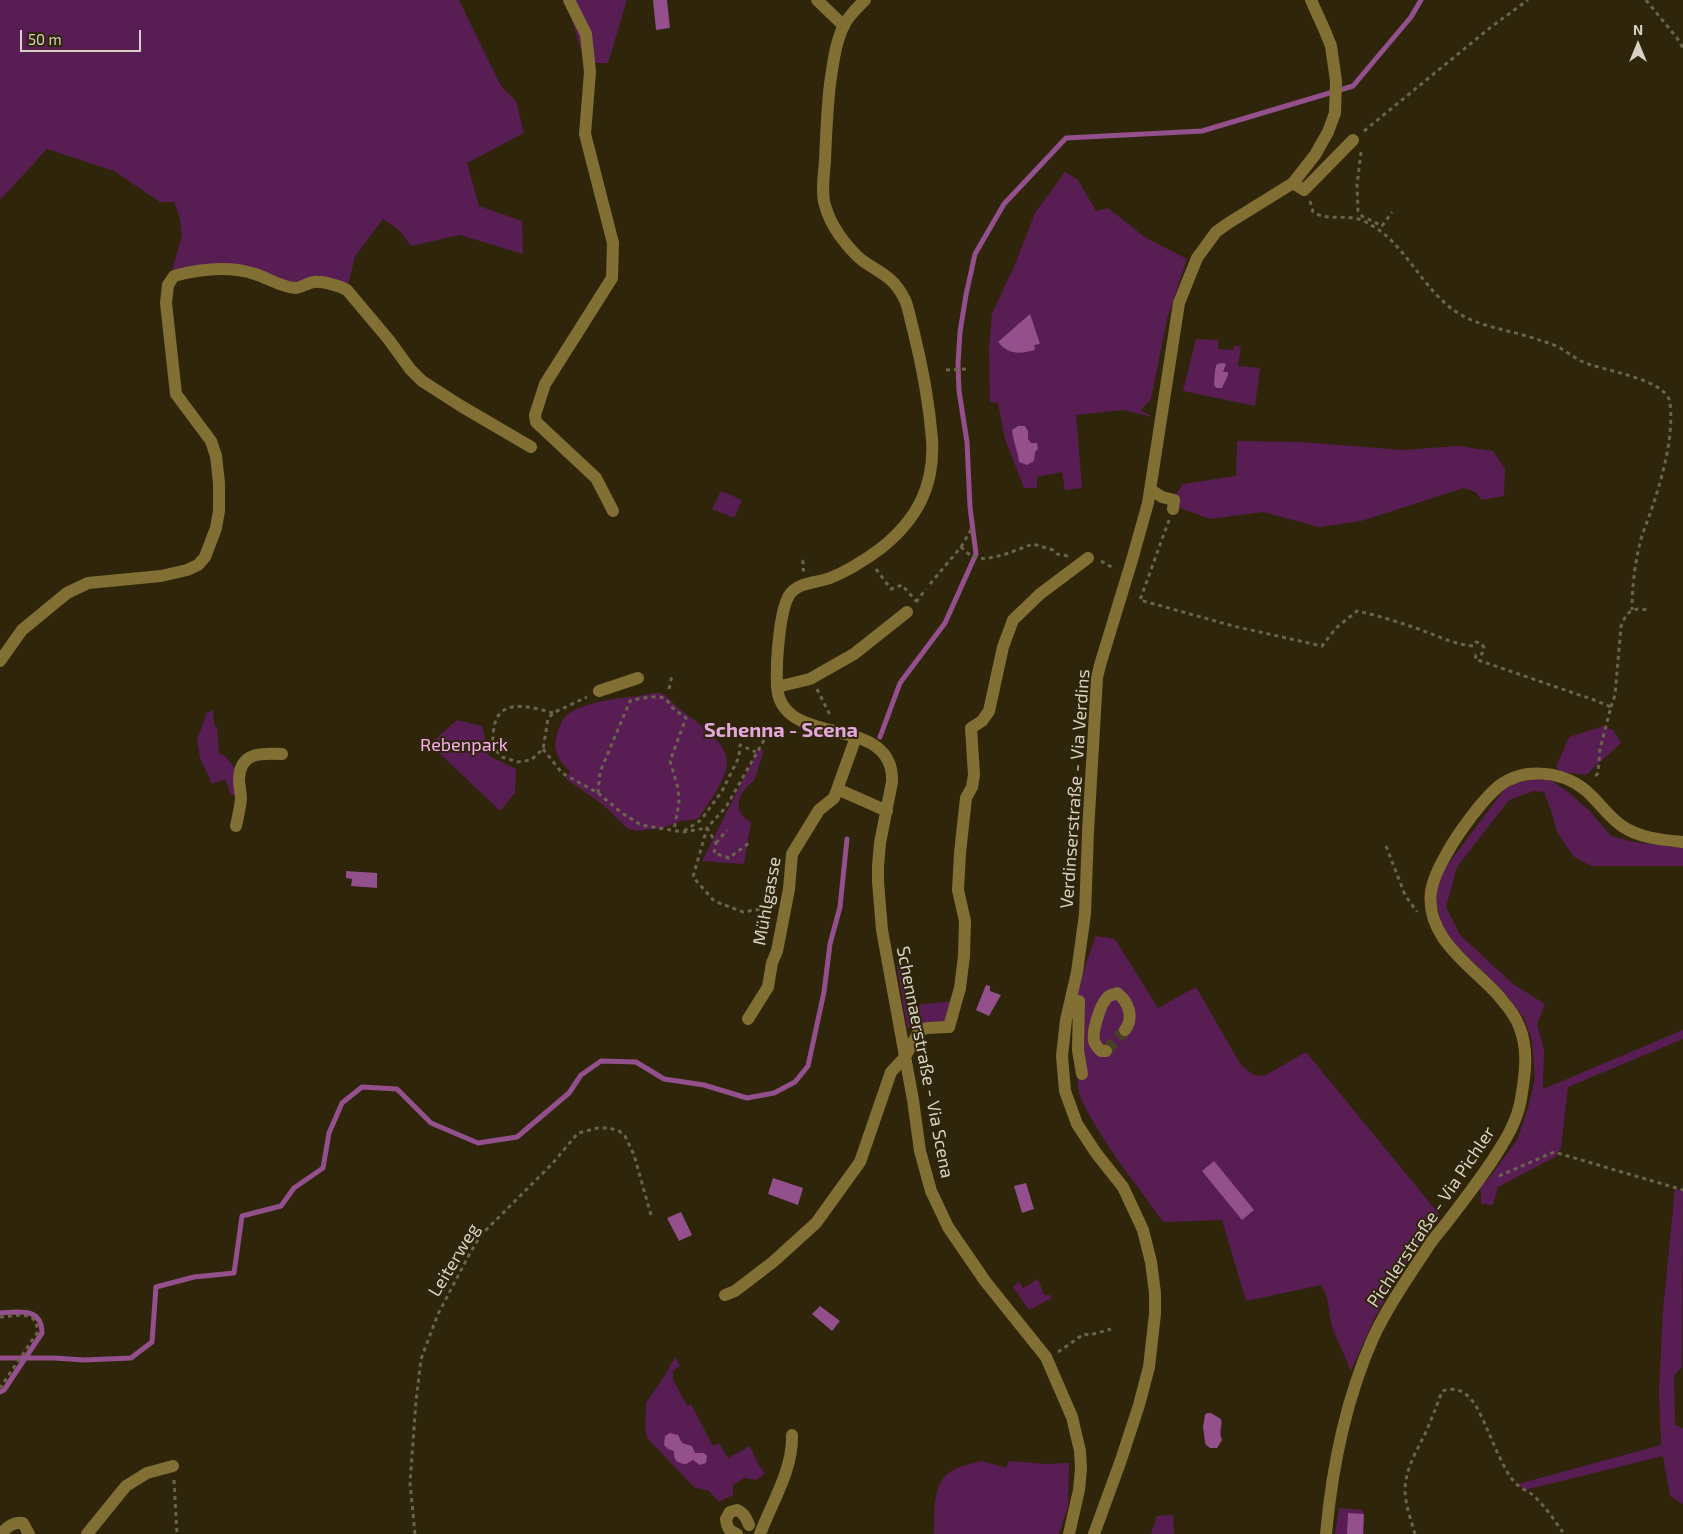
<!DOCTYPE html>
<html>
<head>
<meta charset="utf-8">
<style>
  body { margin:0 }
  #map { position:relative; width:1683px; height:1534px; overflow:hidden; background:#2e250a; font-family:"Exo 2",sans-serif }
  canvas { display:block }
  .north { position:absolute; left:1613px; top:20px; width:50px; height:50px; -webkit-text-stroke:4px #2e250a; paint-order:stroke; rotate:0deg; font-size:14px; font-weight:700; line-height:20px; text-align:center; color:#d7d2c3 }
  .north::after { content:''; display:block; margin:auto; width:18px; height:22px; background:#d7d2c3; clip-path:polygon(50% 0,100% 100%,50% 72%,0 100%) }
  .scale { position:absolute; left:20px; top:30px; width:121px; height:22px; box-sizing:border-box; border:2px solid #d7d2c3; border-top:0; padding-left:6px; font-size:15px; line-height:18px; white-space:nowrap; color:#d7d2c3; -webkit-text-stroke:4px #2e250a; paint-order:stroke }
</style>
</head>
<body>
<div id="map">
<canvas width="1683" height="1534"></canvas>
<div class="north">N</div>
<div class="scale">50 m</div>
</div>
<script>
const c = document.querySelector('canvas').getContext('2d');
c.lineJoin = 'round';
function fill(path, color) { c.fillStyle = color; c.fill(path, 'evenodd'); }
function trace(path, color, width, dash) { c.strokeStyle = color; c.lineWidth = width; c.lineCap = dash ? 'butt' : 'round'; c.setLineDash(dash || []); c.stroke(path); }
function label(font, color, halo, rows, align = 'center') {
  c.font = font + ' "Exo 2",sans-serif'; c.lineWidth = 4; c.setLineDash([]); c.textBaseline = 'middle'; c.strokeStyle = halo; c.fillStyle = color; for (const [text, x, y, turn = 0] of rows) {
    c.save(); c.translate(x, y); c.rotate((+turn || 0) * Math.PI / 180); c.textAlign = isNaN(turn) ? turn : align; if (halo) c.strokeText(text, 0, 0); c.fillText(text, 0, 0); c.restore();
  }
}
const green = new Path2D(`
  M0,0H459L501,86L516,101L524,133L467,163L479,206L522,221L523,254L460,235L411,246L400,231L383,219L355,256L347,290L342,287L296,288L254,274L186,273L168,285L182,235L179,215L174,202H160L114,171L47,149L0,200Z
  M566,0H627L608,63H585Z
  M1065,172L1078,180L1096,211L1108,208L1146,238L1187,259L1167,319L1151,399L1141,410L1153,417L1123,410L1076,415L1082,488L1065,490L1062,472L1037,477V488H1024L1005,439L998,403L990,402L989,348L992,313L1014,267L1035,213Z
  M1196,339L1218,340V349L1233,350L1234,345L1241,347L1238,366L1260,368L1255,406L1183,391Z
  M1237,441L1301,442L1403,450L1458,446L1493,451L1505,469L1504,496L1481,500L1477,493L1464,488L1361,521L1319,527L1263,512L1210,519L1169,504L1183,484L1236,476Z
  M721,491L742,500L734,518L712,509Z
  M651,693C657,693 662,692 666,696C669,698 672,702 674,704C690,719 728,739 727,764C726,780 707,805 698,819L680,821L663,828L636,831L627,828L601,803L566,779L570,772C559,760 552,751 557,734C559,728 561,721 566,716C578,704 611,699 629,697C637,696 643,696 651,693Z
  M213,710L214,726L217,727L219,754L224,755L243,778L237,795H231L225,779L212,784L200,758L197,740L207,713Z
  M457,720L482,726L489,756L516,769L515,793L500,811L430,744Z
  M1603,726L1613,730L1621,743L1586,775L1562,772L1556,767L1569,737Z
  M759,748L764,750L754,781C744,787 734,802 741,814C743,817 748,820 751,822L744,864L702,861Z
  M1536,779L1552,781L1567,791L1590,811L1611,836L1634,842L1683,848V866H1591L1573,856L1557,832L1552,813L1544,792L1534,791L1509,800L1457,867L1446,907L1460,935L1513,984L1545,1004L1537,1024L1544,1050L1543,1089L1683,1030V1039L1568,1087L1561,1148L1555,1157L1498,1187L1493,1205L1481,1204L1480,1178L1487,1181L1517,1140L1528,1108L1535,1077L1532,1041L1524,1018L1503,991L1452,941L1442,925L1437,906V889L1445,868L1503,791L1511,784Z
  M1096,936L1115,939L1158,1008L1196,987L1241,1065L1254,1075L1264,1076L1306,1052L1439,1214L1393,1285L1373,1321L1351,1371L1332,1327L1327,1298L1321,1285L1246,1301L1222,1220L1163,1222C1135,1182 1103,1144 1082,1101C1078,1093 1078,1083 1077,1074C1068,1026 1078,981 1096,936Z
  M897,966H903L907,1006L952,1001L946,1023H929L907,1028Z
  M1675,1188L1683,1191L1682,1367L1674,1376L1675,1425L1683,1428V1504L1670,1496L1663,1456L1525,1490L1518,1484L1661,1445L1659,1392L1663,1311Z
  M1038,1279L1044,1295H1050L1052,1298L1029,1310L1013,1287L1019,1281L1023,1288Z
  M675,1357L680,1366L673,1371V1379L687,1406L691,1404L713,1446L719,1443L728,1458L750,1446L758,1464L765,1473L757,1480L744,1478L733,1485V1495L719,1502L709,1491L694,1487L647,1438L645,1427L646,1415V1403L665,1375Z
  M982,1461L1006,1468L1009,1461L1046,1464L1069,1463L1068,1506L1059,1534H934C935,1513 931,1482 953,1470C962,1465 973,1463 982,1461Z
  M1339,1508L1363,1510L1364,1534H1335Z
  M1173,1515L1174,1534H1151L1157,1516Z`);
const water = new Path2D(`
  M653,0H667L670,28L656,30Z
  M1030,314L1040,344L1034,345L1035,350C1019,354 1009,355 998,342Z
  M1223,363L1226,364L1223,372H1228V375L1222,388H1216L1214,384C1215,378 1214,370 1217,364Z
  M1018,426H1025L1028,431V439L1031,443H1037L1038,449L1035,452L1034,461L1027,465L1019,462C1018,451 1013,441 1012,430Z
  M346,871L377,873V888L351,886L352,879L346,878Z
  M986,985L990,986V991L1001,995L989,1016L976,1010Z
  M1214,1161L1254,1210L1242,1220L1202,1171Z
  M773,1178L803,1188L798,1205L768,1194Z
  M1026,1183L1034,1209L1022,1213L1014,1186Z
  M681,1212L692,1235L679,1241L667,1218Z
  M820,1306L840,1321L832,1331L812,1314Z
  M1207,1413H1211L1221,1419C1223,1427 1218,1430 1222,1440L1217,1448H1210L1206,1445L1205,1442L1203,1427L1205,1415Z
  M670,1433L678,1435L682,1443L692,1446L695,1453H704L707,1456L706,1463L700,1465L693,1460L686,1464C677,1464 673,1459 674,1451L668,1449L664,1445L665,1436Z
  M1348,1513L1364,1514L1363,1534H1347Z`);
const stream = new Path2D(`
  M880,737L900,683L945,623L976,554L970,507L967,442L959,391L958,364L960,332L966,295L975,254L1004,204L1066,138L1202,131L1353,86L1411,17L1421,0
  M0,1313C19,1312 42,1307 42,1333L4,1390L0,1392
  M0,1358H54L84,1360L131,1358L152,1342L156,1287L194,1277L234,1273L242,1216L281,1206L294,1188L323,1168L329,1133L342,1103L362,1087L397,1089L431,1123L478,1143L517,1137L569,1093L581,1075L601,1061L636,1062L664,1079L704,1085L747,1098L774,1093L795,1082L808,1066L824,992L830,944L840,907L847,839`);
const minorTunnel = new Path2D(`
  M1106,1051L1125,1030`);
const path = new Path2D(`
  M1646,0L1677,38L1683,48
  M1364,131L1491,27L1528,0
  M1361,152L1357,185L1358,211L1362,216L1382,226L1392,212
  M1310,201L1313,212C1326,220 1339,216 1353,218C1359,218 1366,222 1371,225C1405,243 1423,291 1458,313C1480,327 1509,330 1533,338C1542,341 1550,343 1558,347C1566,351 1573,357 1581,361C1601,371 1667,378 1670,403C1674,437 1662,479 1651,511C1648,520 1644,529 1641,539C1635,562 1632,586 1632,610
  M946,370L968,369
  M1169,520L1140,600L1233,626L1322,646L1336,628L1357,611C1376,615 1395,621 1413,627C1434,634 1451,644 1473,646L1476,642L1482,644L1484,648L1482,654L1476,655L1475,659L1594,700L1611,707L1600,749L1598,773L1593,779
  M961,547L972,528
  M1101,561L1115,569
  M876,569L891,589L902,585L916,601
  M805,570H803V561L807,559
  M930,584L961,547L971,556L985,559L1003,555L1033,544L1053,550L1057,554L1068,556
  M916,602L926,589
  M669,689L672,675
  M817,689L831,717
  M1611,707L1615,695L1621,626C1627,611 1632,607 1648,610
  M553,713C536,708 502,697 495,723C493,730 493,739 492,746L502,757L518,762L531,760L543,749L548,719L553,713L587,697
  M764,740L726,807L707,828L693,877L714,901L743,912L773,907
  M543,749L562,773L598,793L622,813L641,825L683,832L707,828L716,843L714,853L729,858L749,843
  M598,793L600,772L630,701C637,699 659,694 665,699C668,701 670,705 673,708C677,712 682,715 686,718L670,761L678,788L679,803L674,830
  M684,831L701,820L722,791L739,757L740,745L756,752
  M716,843L727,830
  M1386,846L1405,895L1417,912
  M1499,1176L1554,1152L1683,1190
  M0,1317C17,1316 39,1309 37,1333L0,1388
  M1058,1352L1084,1334L1090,1335L1111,1329
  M174,1480L177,1534
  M415,1534L410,1483L416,1401L421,1359L438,1314L469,1255L481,1235L552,1164L578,1133L598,1128H609L619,1131L625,1136L634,1155L651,1215
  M1415,1534C1411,1520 1405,1504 1405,1489C1406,1468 1416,1452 1425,1434C1431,1420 1437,1406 1442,1391C1470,1382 1479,1412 1488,1431C1495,1447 1502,1465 1512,1479C1516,1486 1526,1490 1533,1495C1545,1506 1555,1521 1564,1534`);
const minor = new Path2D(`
  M569,0L586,34L590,72L585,134L613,243L612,278L545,384L535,415L536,422L596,478L613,511
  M817,0L844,26
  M865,0C857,8 848,16 843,27C835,45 833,64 830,84C827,110 826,135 825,161C824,175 821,192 825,205C828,217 833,226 840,236C846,244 855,255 863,261C882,274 894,277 905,300C909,309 910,319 913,329C922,365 929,402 932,439C935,486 917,520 880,549C865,560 848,571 830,578C817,583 799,582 790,594C779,609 776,666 777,685C779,751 895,711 892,782L880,843L878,866V882L882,930L913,1100L920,1151L931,1191L948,1227L985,1281L1046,1357L1072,1417L1080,1451L1081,1469L1079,1490L1069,1534
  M1293,183L1304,190L1353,140
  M1151,490L1162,497L1174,500L1173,509
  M0,661L22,630L67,593L88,583L161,576L187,570L198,565L205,557L216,528L219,511V483L216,456L211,441L176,394L166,303L168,285L174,276C200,269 230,266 255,274C268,278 281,287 295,288C301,288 307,283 314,282C322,281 340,286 347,290L389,340L410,369L422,381L461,406L531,447
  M777,687L810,679L854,654L907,612
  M599,691L638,678
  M837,790L844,792L887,811
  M236,826C238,817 240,808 241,799C241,792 239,786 239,779C240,752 261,753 282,754
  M1079,1001L1078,1050L1082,1074
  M748,1019L768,987L772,963L777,951L789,889L792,854L819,810L834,798L856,737
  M1106,1051H1101C1098,1048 1095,1045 1094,1041C1092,1031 1101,1001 1109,996C1111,995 1115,994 1117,993C1129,1002 1134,1018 1125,1030
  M725,1295L735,1291L773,1262L816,1223L860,1162L891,1072L905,1057L919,1031L927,1028L949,1027L960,988L964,956L965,921L958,890L960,853L966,798L972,787L974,775L971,728L982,721L989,711L1003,647L1013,620L1040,594L1088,558
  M1,1534C8,1526 13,1522 23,1523L29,1534
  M87,1534L126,1486L147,1473L173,1466
  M737,1534C729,1531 727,1528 726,1519L730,1512L737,1510C744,1513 746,1518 749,1525
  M760,1534C772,1502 793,1470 792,1435
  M1094,1534L1121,1460L1139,1405L1149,1367L1155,1314V1293L1151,1262L1143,1230L1123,1187L1096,1153L1077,1124L1065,1091L1062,1056L1066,1020L1077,972L1085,914L1088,832L1097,678L1100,665L1132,560L1148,503L1179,303L1197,258L1216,232L1227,224L1293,183L1315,155L1328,132L1335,113L1336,81L1331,46L1325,31L1311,0
  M1326,1534C1332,1468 1346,1399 1373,1338C1388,1306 1409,1276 1428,1247C1435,1236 1444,1227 1451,1217C1465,1199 1479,1180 1492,1161C1504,1142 1517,1123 1521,1099C1525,1075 1529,1049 1519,1026C1515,1014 1506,1005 1498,995C1472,966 1425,938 1431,892C1433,878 1440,865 1447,853C1458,833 1482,800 1499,786C1523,767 1561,771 1584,789C1598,800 1607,816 1622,826C1639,838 1663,840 1683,842`);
const parkNames = [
  ["Rebenpark",464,745]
];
const streetNames = [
  ["Verdinserstraße - Via Verdins",1075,789,-86],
  ["Mühlgasse",767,901,-80],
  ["Schennaerstraße - Via Scena",925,1062,79],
  ["Pichlerstraße - Via Pichler",1431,1217,-56],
  ["Leiterweg",454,1260,-59]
];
const quarterNames = [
  ["Schenna - Scena",781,730]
];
fill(green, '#581e54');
fill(water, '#944f8d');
trace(stream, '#944f8d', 5);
trace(minorTunnel, '#473f26', 12, [12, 6]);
trace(path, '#6b634d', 3, [4, 4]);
trace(minor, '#826f33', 12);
label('18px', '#fbaff2', '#2e250a', parkNames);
label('18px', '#d7d2c3', '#2e250a', streetNames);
label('bold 20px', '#e4a7dc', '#2e250a', quarterNames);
</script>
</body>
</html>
